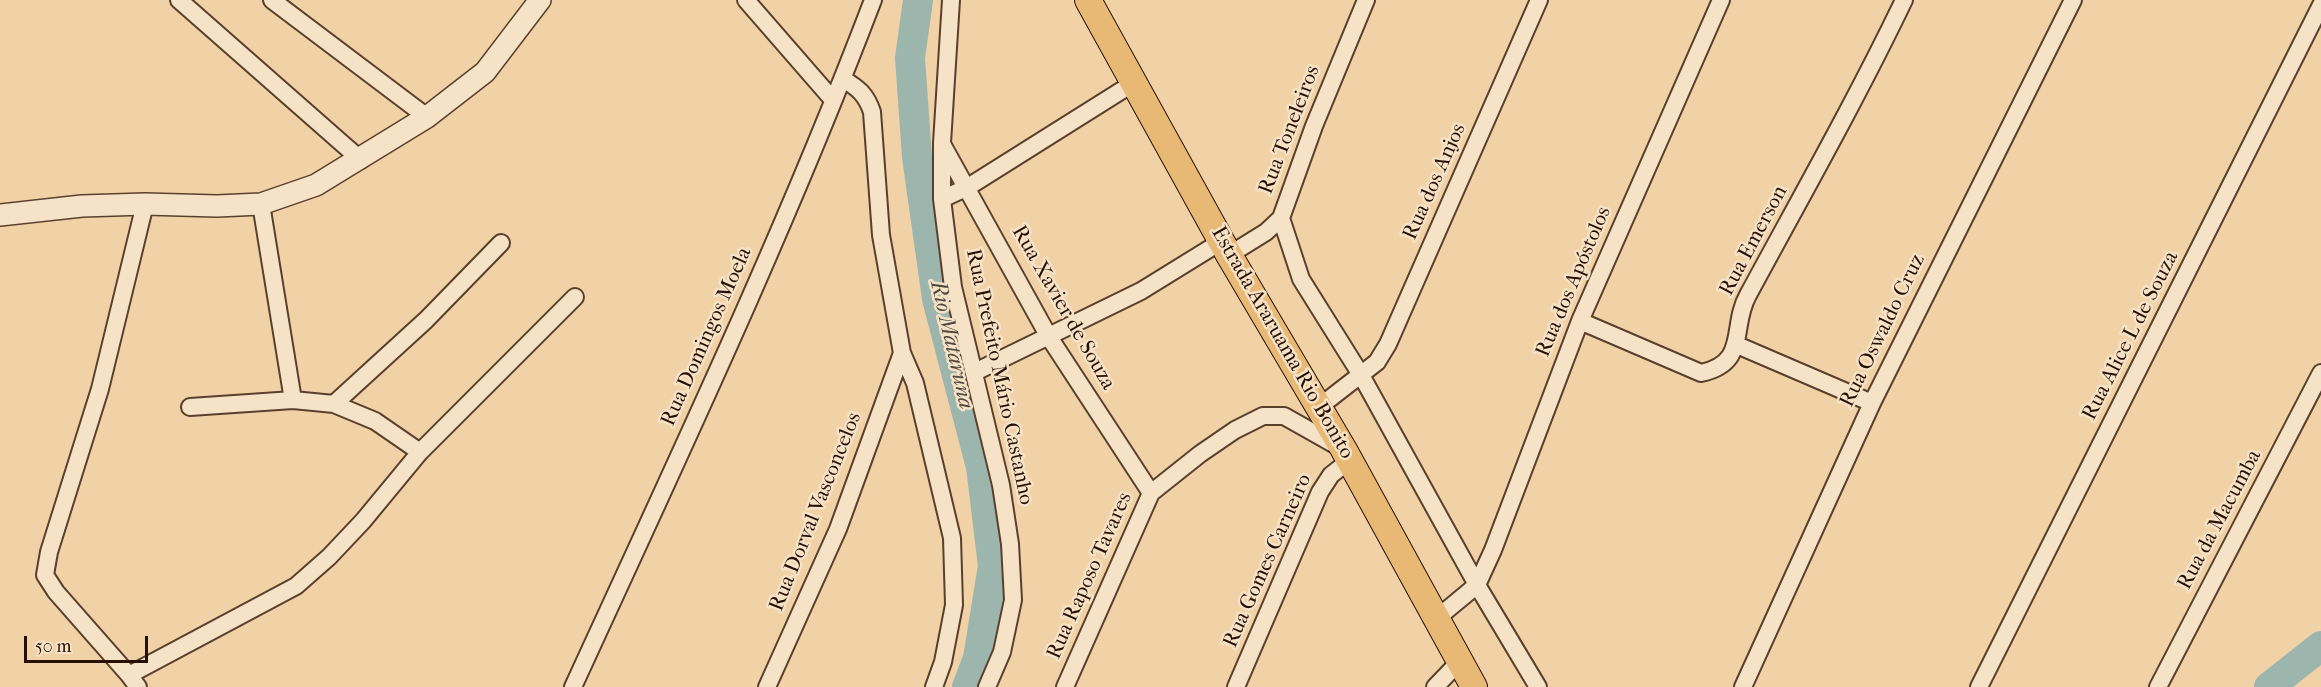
<!DOCTYPE html>
<html>
<head>
<meta charset="utf-8">
<style>
  body { margin:0 }
  #map { position:relative; width:2321px; height:687px; overflow:hidden; background:#f1d2a7; font-family:"IM FELL French Canon",serif }
  canvas { display:block }
  .scale { position:absolute; left:24px; top:636px; width:124px; height:27px; box-sizing:border-box; border:3px solid #270f03; border-top:0; padding-left:8px; font-size:18px; line-height:21px; white-space:nowrap; color:#270f03; -webkit-text-stroke:4px #f6e2c6; paint-order:stroke }
</style>
</head>
<body>
<div id="map">
<canvas width="2321" height="687"></canvas>
<div class="scale">50 m</div>
</div>
<script>
const c = document.querySelector('canvas').getContext('2d');
c.lineJoin = 'round';
function trace(path, color, width, dash) { c.strokeStyle = color; c.lineWidth = width; c.lineCap = dash ? 'butt' : 'round'; c.setLineDash(dash || []); c.stroke(path); }
function label(font, color, halo, rows, align = 'center') {
  c.font = font + ' "IM FELL French Canon",serif'; c.lineWidth = 5; c.setLineDash([]); c.textBaseline = 'middle'; c.strokeStyle = halo; c.fillStyle = color; for (const [text, x, y, turn = 0] of rows) {
    c.save(); c.translate(x, y); c.rotate((+turn || 0) * Math.PI / 180); c.textAlign = isNaN(turn) ? turn : align; if (halo) c.strokeText(text, 0, 0); c.fillText(text, 0, 0); c.restore();
  }
}
const river = new Path2D(`
  M918,0L910,58L917,157L937,299L981,467L993,566L978,658L967,687
  M2269,687L2321,646`);
const minor = new Path2D(`
  M179,0L361,160
  M272,0L427,117
  M746,0L833,100
  M951,0L942,143V199L953,287L1001,485L1010,544L1013,600L1002,652L987,687
  M843,79C858,88 866,94 872,112L881,235L902,353L915,383L952,538L954,605L943,662L934,687
  M942,144L1049,337L1151,493
  M942,199L968,187L1135,82
  M261,204L293,400L334,404L375,421L420,452L575,297
  M1281,218L1301,279L1361,375L1477,585L1538,687
  M1229,255L1266,232L1281,218L1314,126L1366,0
  M1580,321L1701,373C1749,363 1730,327 1748,295C1801,197 1856,100 1904,0
  M1737,345L1872,403
  M975,372L1141,291L1222,241
  M334,404L426,320L501,243
  M190,407L293,400
  M1319,407L1377,362L1388,344L1539,0
  M1436,619L1477,585L1493,550L1580,321L1721,0
  M129,675L56,592L45,575L49,552L100,389L145,204
  M138,687L129,675L296,586L329,557L363,521L420,452
  M573,687C677,460 784,234 873,0
  M767,687L838,529L902,353
  M1065,687L1151,493L1200,454L1235,430L1263,416H1284L1339,447
  M1236,687L1320,492L1331,475L1350,460
  M1435,687L1460,661
  M1743,687L1872,403L2073,0
  M1979,687L2321,5
  M2158,687L2321,373`);
const tertiary = new Path2D(`
  M0,215L82,206L145,204L217,206L261,204L316,185L427,117L485,72L540,0`);
const primary = new Path2D(`
  M1088,0L1229,255L1344,450L1474,687`);
const streetNames = [
  ["Rua Toneleiros",1290,130,-69],
  ["Rua dos Anjos",1435,182,-66],
  ["Rua Emerson",1754,241,-62],
  ["Rua dos Apóstolos",1574,282,-67],
  ["Rua Xavier de Souza",1063,308,60],
  ["Rua Oswaldo Cruz",1883,331,-64],
  ["Rua Alice L de Souza",2131,336,-63],
  ["Rua Domingos Moela",707,337,-66],
  ["Estrada Araruama Rio Bonito",1282,343,60],
  ["Rua Prefeito Mário Castanho",999,377,78],
  ["Rua Dorval Vasconcelos",816,512,-68],
  ["Rua da Macumba",2220,520,-62],
  ["Rua Gomes Carneiro",1268,561,-66],
  ["Rua Raposo Tavares",1090,576,-66]
];
const waterNames = [
  ["Rio Mataruna",951,345,77]
];
trace(river, '#9cb6ae', 30);
trace(minor, '#5a402c', 20);
trace(tertiary, '#5a402c', 24);
trace(primary, '#270f03', 28);
trace(minor, '#f6e2c6', 16);
trace(tertiary, '#f6e2c6', 21);
trace(primary, '#e8b974', 26);
label('21px', '#270f03', '#f6e2c6', streetNames);
label('italic 22px', '#50493f', '#f6e2c6', waterNames);
</script>
</body>
</html>
